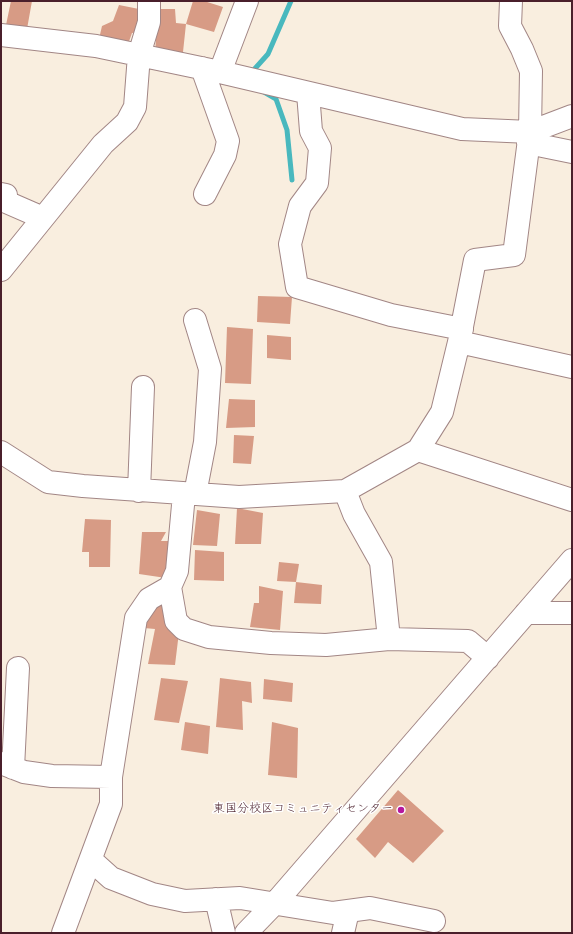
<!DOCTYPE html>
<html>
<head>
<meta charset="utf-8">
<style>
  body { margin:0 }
  #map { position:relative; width:573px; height:934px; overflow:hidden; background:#f9eedf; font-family:"Gochi Hand",sans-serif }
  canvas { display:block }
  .frame { position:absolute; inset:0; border:2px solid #4a1f2b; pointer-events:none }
</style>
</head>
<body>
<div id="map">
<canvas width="573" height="934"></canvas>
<div class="frame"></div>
</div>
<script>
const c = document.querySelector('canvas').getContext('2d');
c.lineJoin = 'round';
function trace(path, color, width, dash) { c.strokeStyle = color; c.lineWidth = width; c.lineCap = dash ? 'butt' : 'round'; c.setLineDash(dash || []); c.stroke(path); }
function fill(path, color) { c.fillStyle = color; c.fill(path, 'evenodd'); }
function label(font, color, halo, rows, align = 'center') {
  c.font = font + ' "Gochi Hand","Klee One",sans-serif'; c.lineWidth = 3; c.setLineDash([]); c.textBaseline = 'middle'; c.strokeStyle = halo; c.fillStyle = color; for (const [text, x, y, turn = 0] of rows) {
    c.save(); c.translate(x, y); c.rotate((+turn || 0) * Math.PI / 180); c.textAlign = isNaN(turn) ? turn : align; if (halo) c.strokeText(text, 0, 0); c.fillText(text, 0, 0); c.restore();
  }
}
const stream = new Path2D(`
  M251,73L268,54L291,1
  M264,92L276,99L287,130L292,180`);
const building = new Path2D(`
  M11,1H32L27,29L6,25Z
  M193,1H204L223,7L214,32L186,24Z
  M119,5L144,10L140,32L132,33L127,47L99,39L102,26L113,21Z
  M158,9H175L176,23L186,24L183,52L155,54Z
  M258,296L292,297L290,324L257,322Z
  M227,327L253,329L251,384L225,383Z
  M267,335L291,337V360L267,358Z
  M229,399L255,400V427L226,428Z
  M234,435L254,436L251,464L233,463Z
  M237,508L263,513L261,544H235Z
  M197,510L220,514L217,546L193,545Z
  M85,519L111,520L110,567H89V552H82Z
  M142,532H166L161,541H171L170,568L165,569L166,578L139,574Z
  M195,550L224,552V581L194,580Z
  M279,562L299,564L296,582L277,581Z
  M296,582L322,585L321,604L294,603Z
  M259,586L283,591L280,630L250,627L254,603H259Z
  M146,604L168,606L179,632L175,665L148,664L155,629L144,628Z
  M161,678L188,681L179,723L154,720Z
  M220,678L251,682L252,703L242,701L243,730L216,727Z
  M264,679L293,683L292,702L263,699Z
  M185,722L210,726L208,754L181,750Z
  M272,722L298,728L297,778L268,775Z
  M398,790L444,831L413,863L388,842L375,858L356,839Z`);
const minor = new Path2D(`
  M1,35L96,46L220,72L462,129L530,132L572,116
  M202,68L228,141L225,155L205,194
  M220,72L247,1
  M308,93L311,131L320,148L317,183L300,206L290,244L297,287L391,315L462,329
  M528,143L572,152
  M1,194L6,195L4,201L43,218
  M1,270L103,144L127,122L135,107L139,55L149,22V1
  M459,342L572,367
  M418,450L572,500
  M1,452L48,482L83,486L239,497L345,491L418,450L442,412L459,342L475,260L514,255L530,132L531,71L522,49L510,26L511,1
  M139,491L143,387
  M345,491L354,514L381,562L389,639
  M184,494L177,571L170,587L176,621L184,629L209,637L271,643L326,645L389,639L468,641L488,658
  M195,494L205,442L210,369L195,320
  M526,613H572
  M1,763L24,772L52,776L111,777
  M13,768L18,668
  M91,860L111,878L152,894L185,901L240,898L333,913L370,908L434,921
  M216,899L224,933
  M63,933L111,804V777L136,618L149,599L170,587
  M246,933L275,903L572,560
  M343,933L348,911`);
const markers = [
  [401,810,4,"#b5179e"]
];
const poiNames = [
  ["東国分校区コミュニティセンター",393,810]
];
trace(stream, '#49b8be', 5);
fill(building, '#d79b85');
trace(minor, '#a28685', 24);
trace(minor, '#fff', 22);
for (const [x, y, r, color] of markers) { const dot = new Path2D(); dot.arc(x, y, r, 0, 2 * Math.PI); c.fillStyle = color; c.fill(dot); trace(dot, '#fff', 1.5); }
label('12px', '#4a1f2b', '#fff', poiNames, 'right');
</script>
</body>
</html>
